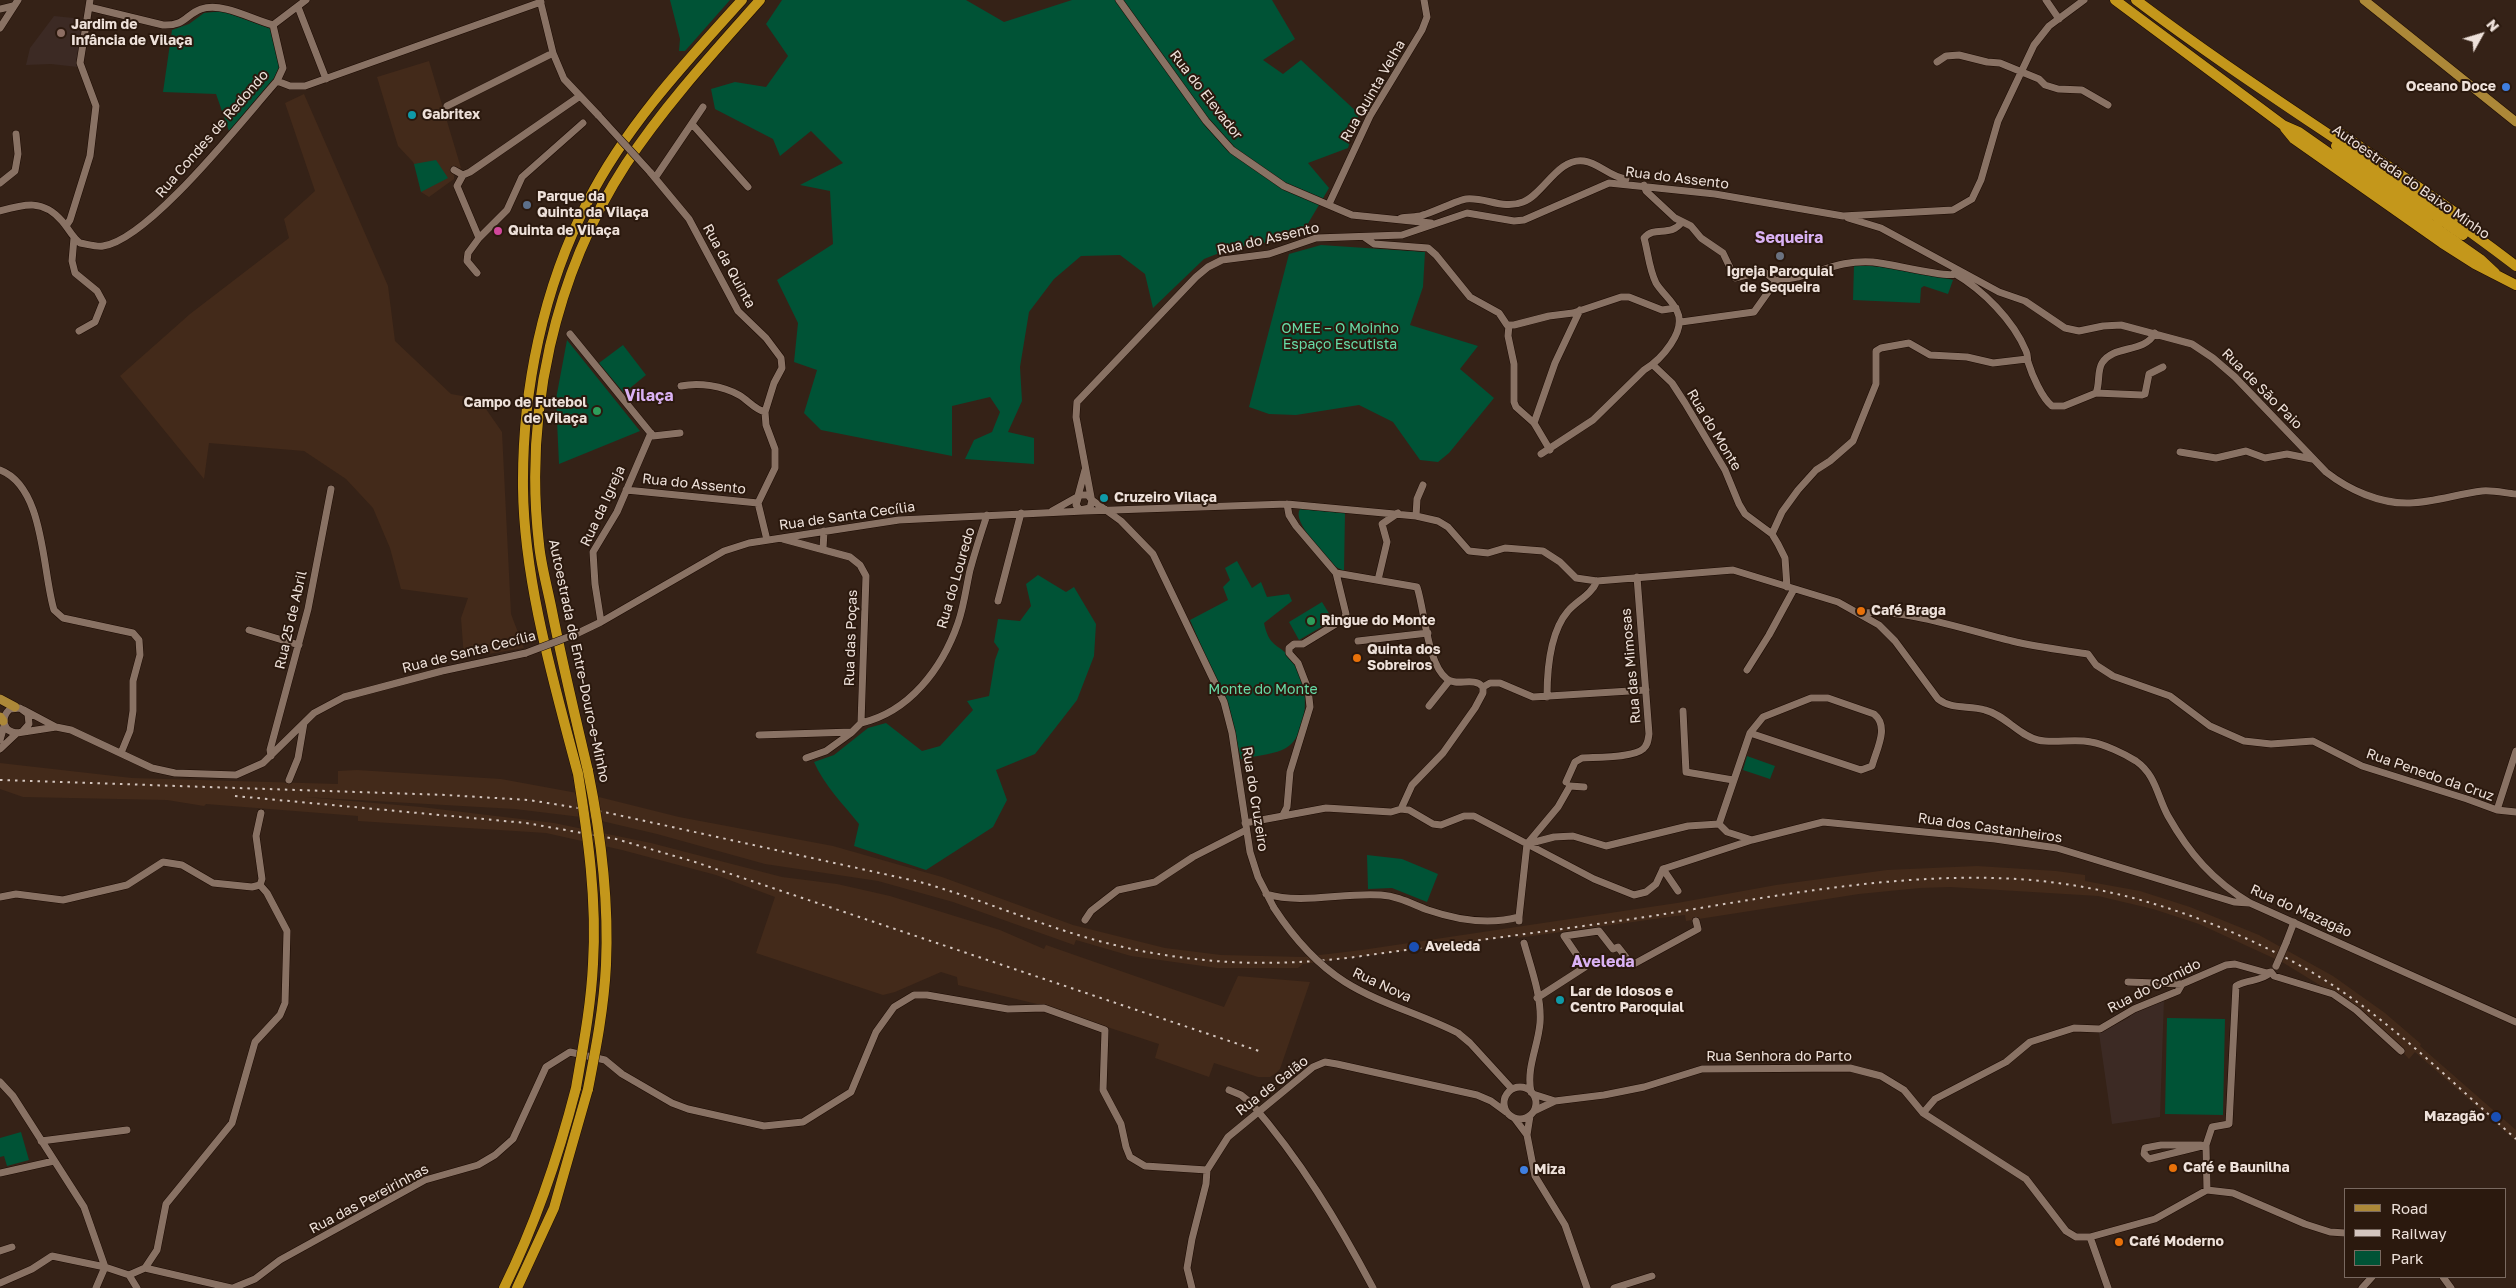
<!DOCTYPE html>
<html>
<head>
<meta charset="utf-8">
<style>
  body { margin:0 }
  #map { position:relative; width:2516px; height:1288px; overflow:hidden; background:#352217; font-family:"Golos Text",sans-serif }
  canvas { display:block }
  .legend { position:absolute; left:2344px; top:1188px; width:162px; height:90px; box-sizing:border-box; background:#2b190e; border:1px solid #796960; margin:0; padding:6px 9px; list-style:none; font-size:15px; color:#eee1da }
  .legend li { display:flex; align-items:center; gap:10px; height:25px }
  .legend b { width:25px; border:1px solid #796960 }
  .north { position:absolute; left:2456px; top:10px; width:50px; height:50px; -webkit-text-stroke:4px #2b190e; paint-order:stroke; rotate:51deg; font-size:14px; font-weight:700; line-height:20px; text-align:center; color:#eee1da }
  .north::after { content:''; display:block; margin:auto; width:18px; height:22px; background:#eee1da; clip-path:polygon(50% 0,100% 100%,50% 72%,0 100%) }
</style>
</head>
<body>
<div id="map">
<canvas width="2516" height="1288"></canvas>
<ul class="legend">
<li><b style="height:6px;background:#ac8838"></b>Road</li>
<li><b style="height:6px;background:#d4c6bf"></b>Railway</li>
<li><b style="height:14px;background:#005336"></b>Park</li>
</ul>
<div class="north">N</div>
</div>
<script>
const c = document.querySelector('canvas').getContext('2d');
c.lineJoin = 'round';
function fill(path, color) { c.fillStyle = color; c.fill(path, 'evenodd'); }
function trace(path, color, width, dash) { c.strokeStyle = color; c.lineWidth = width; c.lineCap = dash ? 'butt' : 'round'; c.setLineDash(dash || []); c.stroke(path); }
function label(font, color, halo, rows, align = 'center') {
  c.font = font + ' "Golos Text",sans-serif'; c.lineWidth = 4; c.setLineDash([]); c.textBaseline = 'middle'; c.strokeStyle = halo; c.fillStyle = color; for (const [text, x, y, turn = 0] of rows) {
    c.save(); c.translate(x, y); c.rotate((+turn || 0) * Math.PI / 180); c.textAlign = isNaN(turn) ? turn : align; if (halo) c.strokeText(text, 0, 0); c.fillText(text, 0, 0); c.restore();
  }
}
const built = new Path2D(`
  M429,61L461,168L454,171V179L429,197L421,192L416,168L413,162L398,146L377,77Z
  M304,94L388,286L395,341L451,394L479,399L502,432L511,614L524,648L464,658L461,618L468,598L401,589L390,548L373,508L346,479L304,451L209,443L204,479L120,376L190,314L289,238L284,219L315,191L285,103Z
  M0,763L132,778L338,784V771L357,770L501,779L599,797L679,817L833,846L942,877L1073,925L1165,948L1221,955L1303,957L1362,950L1677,903L1776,885L1887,870L1977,866L2056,871L2085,875V881L2140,891L2190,907L2259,935L2333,976L2385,1013L2421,1044L2420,1046L2516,1130V1141L2415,1052L2409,1059L2383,1031L2344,1000L2282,962L2199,924L2153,909L2098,896L1950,887L1920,888L1859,894L1686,921L1685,915L1676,916L1518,938L1517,936L1303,964L1298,968H1217L1131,956L1076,940L1074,945L953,902L878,881L765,864L657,834L589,818L515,809L304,797L421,807L554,823L651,843L782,877L837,884L890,896L1000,930L1044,949L1046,945L1224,1007L1238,976L1310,982L1280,1069L1276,1073L1270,1077H1258L1214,1063L1209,1077L1155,1058L1159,1044L1037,1004L958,985L957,977L941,972L895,992L883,995L756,953L775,897L716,875L622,850L546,833L358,821V816L206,804L204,806L167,800L23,797L0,789Z`);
const education = new Path2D(`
  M54,16L83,19L78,67L51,64L26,65L30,48Z
  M2164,999L2160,1117L2112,1124L2099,1033L2130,1017L2129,1014Z`);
const green = new Path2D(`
  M670,0H730L685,51H679L680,39Z
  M782,0H966L1004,22L1072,0H1272L1295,39L1263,60L1283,74L1301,60L1359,114L1348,148L1308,163L1329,188L1300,237L1232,248L1204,259L1153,308L1145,274L1120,255L1081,256L1054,279L1029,312L1020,367L1022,401L1008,432L1034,438V464L965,459L974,440L992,432L1000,412L990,397L952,406V456L821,430L804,413L817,370L794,362L798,323L777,280L833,244L830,191L800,185L843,163L811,131L780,156L773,139L715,109L711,89L735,82L766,87L788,56L766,24Z
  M222,11L271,29L280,65L274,78L229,131L216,94L163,92L172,30L189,24L204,13Z
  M436,160L448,178L421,192L414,164Z
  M1321,245L1425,252L1423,287L1410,325L1478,346L1460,369L1494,398L1449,453L1438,462L1420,460L1393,422L1359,405L1296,415L1269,414L1249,407L1289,254Z
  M1854,265C1889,267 1919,270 1953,280L1948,294L1924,286L1921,288L1920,303L1853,300Z
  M567,340L640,431L559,464L556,399Z
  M623,345L646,375L624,393L599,363Z
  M1300,509L1345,513L1344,571L1336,567C1327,556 1291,522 1300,509Z
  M1237,561L1252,588L1261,582L1267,597L1289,594L1292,601L1264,623C1269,647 1277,643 1291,658C1310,679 1312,738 1282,750C1270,755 1254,756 1241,759L1231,715L1190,620L1228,600L1223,587L1230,580L1225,568Z
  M1038,575L1066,592L1074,587L1096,624L1094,656L1077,700L1035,754L996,770L1007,800L993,827L926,870L854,846L859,824C843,804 824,785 814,762L834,755L868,728L886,723L922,751L940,746L973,710L967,701L989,696L995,660L999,649L994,642L998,619L1020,621L1031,606L1026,584Z
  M1322,602L1333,620L1299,640L1289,622Z
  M1747,756L1775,766L1770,779L1743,770Z
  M1367,855L1402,859L1438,874L1427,902L1392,888L1368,889Z
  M2167,1018L2225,1019L2223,1115L2165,1114Z
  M21,1132L29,1160L7,1166L4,1156L0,1157V1138Z`);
const minor = new Path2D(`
  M540,0L553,53L564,79L599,116
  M1119,0L1206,121L1232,150L1284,186L1352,215L1431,223
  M2046,0L2059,19
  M89,7L163,25C185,26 185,15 201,9C223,2 251,19 273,25
  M298,7L326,79
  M0,9L13,6
  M0,28L18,0
  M1937,62L1946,56L1959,55L1987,62L2000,63L2039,79L2045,85L2058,89L2082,90L2108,105
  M277,81L290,86H305L541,2
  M447,106L553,53
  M692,124L748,187
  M454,170L463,175L470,172L580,96
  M650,172L689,219L738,311L766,338L781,358L782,368L774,383L765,412L766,425L775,449V468L758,503L767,540
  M463,175L457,186L479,238L507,210L522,177L583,123
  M655,178L703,107
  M0,183L15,171L18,154L16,134
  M1644,185L1646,191L1675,218L1691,226L1701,238L1723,253L1735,278L1763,271L1776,281C1783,279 1791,279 1798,277C1826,270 1842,260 1873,262C1888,263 1946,278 1955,274
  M1329,204L1370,116L1422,30L1427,17L1424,0
  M0,211C25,204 43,199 62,221C69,229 72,237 80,243C87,244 96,247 103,246C149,240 244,118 277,81L283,68L273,25L306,0
  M1401,218C1408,216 1416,218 1423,215C1434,212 1458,200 1466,199C1486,197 1503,210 1523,202C1543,195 1558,157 1584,161C1599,163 1610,177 1626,179
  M1848,218L1881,228L1999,292L2025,301L2065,328L2079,331L2103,326L2121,325L2192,344L2213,358L2235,377L2326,472C2349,490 2380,504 2410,503C2434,502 2458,494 2482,491C2493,490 2505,493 2516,494
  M66,226L70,220L90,156L96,106L80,63L90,0
  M1364,237L1374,244L1428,248L1436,255L1470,297L1499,313L1507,325H1514L1549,316L1573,313L1621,297H1629L1662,310L1676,308
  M74,238L72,261L75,273L97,291L103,302L95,322L79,331
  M477,273L467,261L468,253L479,238
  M1954,273C1983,290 2013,320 2026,351C2028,355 2027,358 2028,362C2032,375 2042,398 2052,406H2064L2096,393C2100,384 2097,371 2102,363C2114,344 2144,354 2155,333
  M1681,322L1754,312L1776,281
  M1509,325L1508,336L1514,364V402L1516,407L1534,423L1550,450
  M570,334L653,436L680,433
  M1653,365L1672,383L1685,403L1725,470L1739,504L1745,514L1772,534L1778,544L1785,558L1787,587
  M681,386C699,382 723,386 739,395C748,400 754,409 765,412
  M2096,393L2142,395L2145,394L2149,374L2163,367
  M1534,423L1555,363L1580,310
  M2180,452L2216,458L2246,451L2265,458L2287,454L2312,459
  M1541,454L1593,420L1644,370C1661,360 1687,331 1677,311C1672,300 1662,293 1656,283C1649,269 1648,252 1644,238C1655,225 1670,238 1682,222
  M0,470C45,487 42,571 54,610L63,618L133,633L139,640L140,655L133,681V711L130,731L121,753
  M626,490L758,503
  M1078,496L1085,470
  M1091,497L1076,417L1077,402L1196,277L1208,267L1222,260L1269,254L1316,238L1402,235L1467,213L1514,221L1524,220L1609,183L1715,194L1843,216L1953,210L1972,199L1981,180L1998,121L2034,45L2049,26L2084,0
  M1092,500L1090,508L1080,510L1076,505L1079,495H1088L1092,500L1121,521L1153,554L1224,702L1232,733L1250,852L1258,877L1274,908
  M1287,504L1289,515L1296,526L1336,573L1417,587C1425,611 1427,664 1447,679C1457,687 1474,676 1483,687
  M1052,511L1077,497
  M1085,511L1287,504L1416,516L1438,521L1448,527L1469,551L1488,553L1505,548L1543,551L1560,562L1576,578L1597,581L1733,570L1838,602L1879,625L1895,641L1938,699C1952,710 1969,705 1985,710C2005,715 2018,735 2038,740C2055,744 2073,738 2091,742C2104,744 2125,754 2136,761C2156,775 2157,796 2168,816C2189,853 2213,881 2250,903L2516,1022
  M1416,516L1417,499L1423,485
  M1772,534L1782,512L1798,490L1816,470L1830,461L1853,441L1876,384V351L1881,348L1909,343L1930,355L1967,357L1993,363L2027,359
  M783,539L850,557L860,565L866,576L861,723
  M823,549L824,531
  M1378,580L1387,542L1382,524L1398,513
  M998,601L1021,513
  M1861,614C1893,605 1977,633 2012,641C2037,647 2062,650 2088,654L2096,665L2113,676L2170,696L2210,726L2244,741L2271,744L2313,741L2362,766L2467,799L2497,810L2516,812
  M601,622L595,584L593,552L617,512L651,433
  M249,630L299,645
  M576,634L601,622L724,551L749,543L899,520L1084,511
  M1358,641L1428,633
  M1747,670L1769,635L1794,589
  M1483,687L1490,683H1500L1533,697L1646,690
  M1547,697C1547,671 1550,632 1568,611C1578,600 1591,595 1597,581
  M1429,706L1449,681
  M24,710L56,727L71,730L152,768L175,773L236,775L263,763L314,713L344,697L442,671L526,653
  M1683,711L1686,772L1733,780
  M861,723C909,712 942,669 958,623C964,606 966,588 970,570C975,552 981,533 987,515
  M22,732L29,724L28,714L20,708L10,709C0,718 3,732 17,733L56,727
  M759,735L852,732L861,723
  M0,740L4,726
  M0,749L17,733
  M271,756L270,750L308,609L331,489
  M806,758L826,751L851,733
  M289,780L298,758L304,723
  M1566,782L1575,762L1582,758C1596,757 1633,758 1643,749C1648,745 1648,740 1649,734L1637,577
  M1401,809L1412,785L1443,753L1475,708L1483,693V687
  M2497,810L2516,751
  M1283,815L1287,807L1290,772L1310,707L1308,689L1298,663L1289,653V648L1294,644H1303L1344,619L1346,614L1336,573
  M1245,823L1326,808L1391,812L1401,809L1409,810L1433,824L1441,825L1464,816H1474L1594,879L1634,895L1646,892L1656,884L1663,869L1752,840L1823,822L1995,839L2057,848L2234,902L2249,903
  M1719,824L1750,733L1763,717L1811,698H1828L1874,714C1890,727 1876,750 1872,766L1861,770L1750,733
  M1527,844L1554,837L1573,836L1606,846L1688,826L1719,824L1727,832L1752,840
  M1663,869L1678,891
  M260,885L262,879L256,836L261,813
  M1266,894C1303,905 1343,892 1381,895C1398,896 1412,904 1428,910C1457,920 1489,925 1519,917V921
  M0,897L16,894L63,900L127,885L163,862L182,865L213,883L252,887L260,885
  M1519,917L1527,844L1558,807L1570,786L1584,787
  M1085,920L1091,911L1118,890L1155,882L1193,857L1246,830
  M1524,943C1531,968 1542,997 1540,1023C1538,1047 1526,1068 1531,1092
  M2286,943L2294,922
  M2128,982L2182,984
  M1537,998L1585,967L1564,936L1599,931L1613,949L1618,947L1632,965L1698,929L1696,921
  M1458,1033L1470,1043L1512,1089
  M0,1082L13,1096L84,1207L105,1267L96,1288
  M1504 1103a16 16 0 1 1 32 0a16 16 0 1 1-32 0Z
  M1229,1090L1241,1095L1251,1103C1300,1159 1338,1222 1373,1288
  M1533,1094L1555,1101
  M1534,1111L1555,1101L1604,1095L1644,1087L1702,1069L1850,1068L1881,1076L1904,1090L1923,1113L2026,1179L2066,1231L2076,1237H2090L2155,1219L2207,1190L2233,1193L2305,1224L2330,1232L2345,1233
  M1923,1113L1935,1099L2006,1062L2030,1042L2074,1028L2100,1029L2134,1009L2178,991L2182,984L2226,965L2235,964L2267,973L2271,972L2274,976L2333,994L2356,1010L2401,1051
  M1530,1116L1527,1135L1535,1176L1565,1225L1587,1288
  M1515,1119L1527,1135
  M41,1141L127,1130
  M2201,1145H2161L2145,1148L2144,1154L2149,1159L2206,1145
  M0,1173L54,1161
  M2207,1190L2206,1145L2212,1127L2229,1124L2236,986C2248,979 2260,982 2270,973
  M2090,1237L2108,1288
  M0,1251L12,1247
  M145,1268L157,1250L166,1204L232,1123L255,1042L280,1015L285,1003L287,931L267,893L260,885
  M145,1268L231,1288
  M129,1275L137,1288
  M2443,1277L2451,1288
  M0,1283L32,1269L52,1256L105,1267L129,1275L145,1268
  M233,1288L255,1279L280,1260L425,1180L478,1165L495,1155L513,1139L546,1067L570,1052L605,1060L622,1074L672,1103L688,1109L764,1126L803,1122L851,1092L876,1032L894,1007L914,995H927L1008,1009L1044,1008L1105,1030L1103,1090L1121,1124L1126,1147L1130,1157L1145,1166L1207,1170
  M1192,1288L1187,1268L1192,1239L1206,1184L1207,1170L1228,1137L1313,1067L1325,1062L1337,1064L1477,1095L1491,1101L1506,1112
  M1614,1288L1652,1276
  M2362,1288L2372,1277`);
const major = new Path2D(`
  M2364,0L2516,122
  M0,699L15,707
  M0,717L3,721`);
const highway = new Path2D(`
  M2115,0L2283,125L2299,132L2480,259L2495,273
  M2136,0C2259,93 2393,172 2516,266
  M2285,128L2294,139L2442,243L2475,264L2516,285
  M2342,134L2456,213
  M2336,146L2463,235
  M588,771C575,716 562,662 551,606C547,586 541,565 539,544C524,413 554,275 626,164C665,105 713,53 760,0
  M578,774C554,683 524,582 523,488C522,390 543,288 588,201C626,126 686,62 742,0
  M504,1288C536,1223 558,1158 576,1088
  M517,1288L554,1208L588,1089`);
const rail = new Path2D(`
  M0,780L446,795L529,800L609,813L920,882C974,897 1025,919 1078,935C1170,963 1260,969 1355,957C1454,943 1553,931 1652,916C1763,898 1881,875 1993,878C2103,880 2213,916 2308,970C2386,1015 2449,1080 2516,1139
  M235,796L526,823L616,839L695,862L1262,1052`);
const minorBridge = new Path2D(`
  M599,116L650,172
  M526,653L576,634
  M1274,908C1293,937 1315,963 1345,982C1380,1004 1421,1014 1458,1033
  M2276,966L2286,943`);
const highwayBridge = new Path2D(`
  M576,1088C583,1047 591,1006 593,964C597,900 588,837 578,774
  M588,1089C596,1048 604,1007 606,965C609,900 601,835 588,771`);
const markers = [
  [61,33,5,"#8d6e63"],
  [2506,87,5,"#3f7fe0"],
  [412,115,5,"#0f9aa8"],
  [527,205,5,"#5c6f8a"],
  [498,231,5,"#d1479c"],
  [1780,256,5,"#6b7280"],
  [597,411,5,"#2e9e5b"],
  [1104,498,5,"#0f9aa8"],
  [1861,611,5,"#e8710a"],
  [1311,621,5,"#2e9e5b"],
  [1357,658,5,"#e8710a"],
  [1414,947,6,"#1a4fb4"],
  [1560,1000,5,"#0f9aa8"],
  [2496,1117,6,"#1a4fb4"],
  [2173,1168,5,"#e8710a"],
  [1524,1170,5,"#3f7fe0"],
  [2119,1242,5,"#e8710a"]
];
const poiNames = [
  ["Jardim de",71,25],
  ["Infância de Vilaça",71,41],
  ["Oceano Doce",2496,87,"right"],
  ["Gabritex",422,115],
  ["Parque da",537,197],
  ["Quinta da Vilaça",537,213],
  ["Quinta de Vilaça",508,231],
  ["Igreja Paroquial",1780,272,"center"],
  ["de Sequeira",1780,288,"center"],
  ["Campo de Futebol",587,403,"right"],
  ["de Vilaça",587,419,"right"],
  ["Cruzeiro Vilaça",1114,498],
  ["Café Braga",1871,611],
  ["Ringue do Monte",1321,621],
  ["Quinta dos",1367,650],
  ["Sobreiros",1367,666],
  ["Aveleda",1425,947],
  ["Lar de Idosos e",1570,992],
  ["Centro Paroquial",1570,1008],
  ["Mazagão",2485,1117,"right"],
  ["Café e Baunilha",2183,1168],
  ["Miza",1534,1170],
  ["Café Moderno",2129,1242]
];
const streetNames = [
  ["Rua Quinta Velha",1373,91,-60],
  ["Rua do Elevador",1206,95,52],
  ["Rua Condes de Redondo",212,134,-49],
  ["Rua do Assento",1677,178,7],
  ["Autoestrada do Baixo Minho",2411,182,35],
  ["Rua do Assento",1268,239,-13],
  ["Rua da Quinta",729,266,61],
  ["Rua de São Paio",2262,389,45],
  ["Rua do Monte",1714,430,59],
  ["Rua do Assento",694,484,6],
  ["Rua da Igreja",603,506,-65],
  ["Rua de Santa Cecília",847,516,-8],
  ["Rua do Louredo",956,578,-74],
  ["Rua 25 de Abril",291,620,-77],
  ["Rua das Poças",851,638,-88],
  ["Rua de Santa Cecília",469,652,-14],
  ["Autoestrada de Entre-Douro-e-Minho",579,661,78],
  ["Rua das Mimosas",1631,666,-95],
  ["Rua Penedo da Cruz",2430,775,19],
  ["Rua do Cruzeiro",1255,799,81],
  ["Rua dos Castanheiros",1990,828,8],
  ["Rua do Mazagão",2301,911,24],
  ["Rua Nova",1382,985,25],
  ["Rua do Cornido",2154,986,-27],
  ["Rua Senhora do Parto",1779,1057],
  ["Rua de Gaião",1272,1086,-38],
  ["Rua das Pereirinhas",369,1199,-28]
];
const parkNames = [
  ["OMEE – O Moinho",1340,329],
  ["Espaço Escutista",1340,345],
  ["Monte do Monte",1263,690]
];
const quarterNames = [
  ["Sequeira",1789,238],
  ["Vilaça",649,396],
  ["Aveleda",1603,962]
];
fill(built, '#432a1a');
fill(education, '#3c2a24');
fill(green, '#005336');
trace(minor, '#1c0b03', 8);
trace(major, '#1c0b03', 10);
trace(highway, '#1c0b03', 11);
trace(minor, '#897264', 7);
trace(major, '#ac8838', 9);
trace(highway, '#c4971b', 10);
trace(rail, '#d4c6bf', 2, [2.5, 5]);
trace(minorBridge, '#1c0b03', 8, []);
trace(highwayBridge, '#1c0b03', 11, []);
trace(minorBridge, '#897264', 7);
trace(highwayBridge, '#c4971b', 10);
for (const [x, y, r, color] of markers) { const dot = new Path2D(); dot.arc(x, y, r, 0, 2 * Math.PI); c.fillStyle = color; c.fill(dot); trace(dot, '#2b190e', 2); }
label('bold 14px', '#eee1da', '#2b190e', poiNames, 'left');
label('14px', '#eee1da', '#2b190e', streetNames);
label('14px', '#67dca7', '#2b190e', parkNames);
label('bold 16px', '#dab2f4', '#2b190e', quarterNames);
</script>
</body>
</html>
